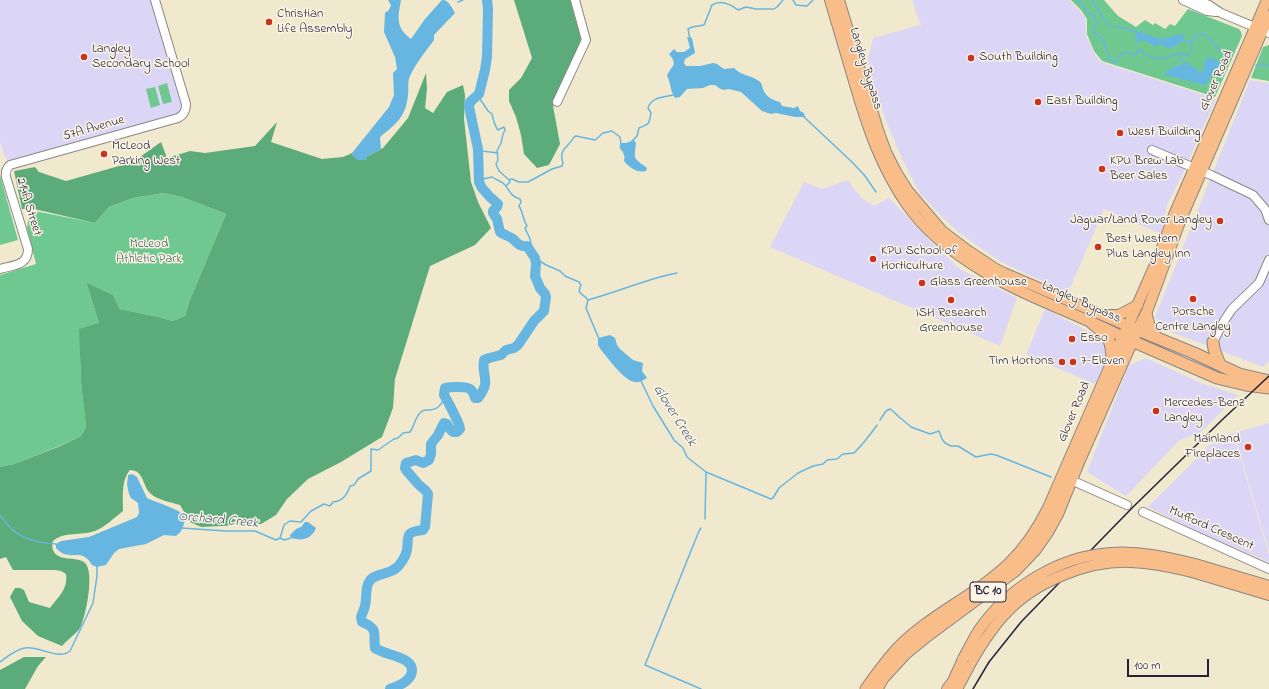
<!DOCTYPE html>
<html>
<head>
<meta charset="utf-8">
<style>
  body { margin:0 }
  #map { position:relative; width:1269px; height:689px; overflow:hidden; background:#f1e9cd; font-family:"Indie Flower",sans-serif }
  canvas { display:block }
  .scale { position:absolute; left:1127px; top:659px; width:82px; height:18px; box-sizing:border-box; border:2px solid #22223b; border-top:0; padding-left:5px; font-size:12px; line-height:14px; white-space:nowrap; color:#22223b; -webkit-text-stroke:3px #fcf5e5; paint-order:stroke }
</style>
</head>
<body>
<div id="map">
<canvas width="1269" height="689"></canvas>
<div class="scale">100 m</div>
</div>
<script>
const c = document.querySelector('canvas').getContext('2d');
c.lineJoin = 'round';
function fill(path, color) { c.fillStyle = color; c.fill(path, 'evenodd'); }
function trace(path, color, width, dash) { c.strokeStyle = color; c.lineWidth = width; c.lineCap = dash ? 'butt' : 'round'; c.setLineDash(dash || []); c.stroke(path); }
function label(font, color, halo, rows, align = 'center') {
  c.font = font + ' "Indie Flower",sans-serif'; c.lineWidth = 3; c.setLineDash([]); c.textBaseline = 'middle'; c.strokeStyle = halo; c.fillStyle = color; for (const [text, x, y, turn = 0] of rows) {
    c.save(); c.translate(x, y); c.rotate((+turn || 0) * Math.PI / 180); c.textAlign = isNaN(turn) ? turn : align; if (halo) c.strokeText(text, 0, 0); c.fillText(text, 0, 0); c.restore();
  }
}
const built = new Path2D(`
  M0,0H153L184,114L10,165L4,155L0,142Z
  M913,0H1069L1080,11L1086,19V35L1094,53L1101,62L1216,99L1182,175L1167,205L1161,234L1104,209L1068,293L1001,262L958,232L940,215L919,192L903,161L888,126L868,69V59L873,38L921,25L915,10Z
  M1250,80L1269,83V361L1263,367L1161,328L1155,317Z
  M848,180L854,189L863,199L874,206L889,198L937,248L960,269L1017,298L1000,346L770,247L804,182L822,189Z
  M1045,309L1101,338L1108,357L1095,384L1026,355Z
  M1146,358L1201,383L1238,395L1200,433L1180,440L1126,496L1087,472L1129,365Z
  M1269,423V551L1234,433Z
  M1233,433L1269,555V563L1262,559L1211,538L1148,507L1218,437Z`);
const green = new Path2D(`
  M1071,0H1104L1118,16L1136,27L1145,20L1153,25L1155,23L1165,29L1170,24L1175,26L1188,9L1239,29L1241,32L1242,36L1215,97L1102,61L1094,51L1087,34V19L1081,10Z
  M1269,45V81L1251,78L1263,47Z
  M167,83L172,102L163,104L158,86Z
  M155,87L160,105L151,108L146,89Z
  M0,175L18,240L0,245Z
  M164,193L182,197L226,214L189,302L185,316L173,321L159,317L118,309L113,295L86,282L99,323L80,354L81,382L86,427L81,436L57,447L14,464L0,467V275L36,264L27,228L30,210L95,223L109,207L133,198Z`);
const forest = new Path2D(`
  M514,0H570L581,39L553,106L560,144L549,165L537,168L524,154L521,135L516,117L509,101V90L521,78L532,58Z
  M426,73L427,89L425,108L433,113L447,92L463,85L465,95L464,119L471,182L478,202L491,228L475,245L430,266L395,379L393,408L382,437L341,462L308,479L287,499L276,515L261,524L201,527L190,522L180,505C170,502 157,500 150,493C142,485 144,470 130,470C121,480 123,498 123,511C114,518 105,527 95,531C81,536 64,531 53,541C52,543 52,548 53,550C58,563 79,555 86,564C94,575 86,616 80,628C76,634 67,640 62,646L38,636L22,621L10,597L15,588H20L24,590L29,602L50,608C59,596 68,589 66,574L61,571L55,570H13L6,557L0,559V467L14,464L58,447L81,436L86,427L81,382L79,329L99,323L86,282L113,295L119,309L159,317L173,321L185,316L189,302L226,214L182,197L164,193L133,198L109,207L95,223L34,209H22L14,171L35,167L39,172L66,181L133,162L161,142L167,158L190,151L205,153L255,146L277,122L271,142L322,159L343,157L352,153L353,156L366,160V157L383,148L408,118Z
  M24,657H46L38,666L25,689H0V670Z`);
const water = new Path2D(`
  M388,0H401C398,17 395,27 411,39L425,19L442,0C449,0 452,8 455,13L434,35V40C426,51 416,63 410,76C407,83 409,88 408,95C406,117 396,124 380,137L381,149L366,157L367,160H357L353,156L352,153L389,107L394,95L393,73L397,69L395,57L384,32L385,13L389,10L391,5Z
  M1132,29L1160,39C1166,39 1175,35 1182,34L1185,37C1182,43 1172,50 1165,47C1163,46 1162,45 1160,43L1157,46H1153C1149,42 1146,41 1140,40L1138,43H1135L1137,36Z
  M687,37L692,38L695,53L685,59L684,63L686,66H700L713,63L717,64L724,69L734,68C741,76 751,75 759,81C762,83 762,86 763,89C766,97 772,100 780,102L782,106L794,108L798,106L800,111L804,113L805,117H795L776,113L771,114L762,111L741,92L729,89L723,90L719,88L715,85H710L703,88L687,89L680,97L675,98C670,91 671,83 667,76C671,65 679,66 669,54L674,49L677,52H684L690,48Z
  M1210,57C1214,58 1220,61 1222,66C1219,70 1214,72 1211,76C1209,79 1208,83 1205,85L1165,75V73C1170,68 1182,62 1190,65C1194,66 1198,71 1201,73H1202L1205,60Z
  M634,140L636,143C634,161 633,157 647,168L646,171C637,173 630,168 624,161C624,161 625,156 624,155C623,150 617,149 621,143H626Z
  M610,335L615,338L617,345L620,349L633,360L643,363L642,371L645,375L647,378C643,380 640,383 635,382C624,381 609,359 601,350L598,345V338Z
  M132,474L137,477L147,498C155,502 183,510 185,517C186,519 185,521 184,523C183,529 181,532 176,536L164,535L146,544L119,549L114,553L106,565L97,567L92,565C80,545 71,564 56,548V544L61,541L89,537L137,517L139,513L138,503L131,498L129,494L127,485L128,475Z
  M305,522H308L316,528C311,540 302,541 291,538L290,535L296,529L301,527Z`);
const stream = new Path2D(`
  M793,0L796,5L807,6L813,0
  M1076,0L1082,4L1087,13L1093,15L1097,22V24L1093,27C1093,35 1098,34 1102,39C1107,46 1107,55 1112,62H1116L1119,57L1124,52L1136,55L1138,49C1143,50 1145,54 1149,56C1161,62 1171,55 1182,53L1186,56L1189,55L1192,50L1191,41
  M1092,0L1107,24
  M458,2L463,0
  M1109,26H1114
  M1117,27L1133,30
  M690,39L688,29L692,27L704,25L712,5C720,0 730,4 738,10L746,7L756,9H774L777,7L783,0
  M1182,40L1187,42L1191,41
  M1192,41C1203,23 1211,43 1219,49C1222,52 1227,54 1231,56
  M1178,54L1181,60L1188,64
  M1256,65L1264,64L1269,66
  M478,96L488,111L492,114C493,119 495,126 498,130L504,127L505,130L503,134L501,143L497,151L498,160L496,164L499,171L509,180
  M804,117L853,163L865,176L876,192
  M632,141L637,136L639,128C650,124 649,124 651,113L648,108C651,97 664,97 673,95L674,93
  M478,149L482,151L498,153
  M479,180L492,177C495,179 500,181 503,183C510,189 509,196 520,199L521,202L519,206C523,212 523,220 527,226L525,228C527,234 531,237 531,245L527,246
  M509,180L512,179L519,182H528L552,169L562,166L563,163C558,149 568,148 574,137L576,136L595,140L603,133L612,131L620,137L621,144
  M506,186L510,182L509,180
  M535,258L546,265L560,271L565,276L579,282L581,285C576,295 583,293 588,300
  M588,300L586,308L599,339
  M588,300C618,292 646,279 677,273
  M641,381L653,406L674,440L683,448L687,457L706,472L771,499L773,498L779,488L798,473L813,466L823,464L827,460L837,459L843,454L854,453C862,445 870,435 877,425
  M880,420L886,411L890,409L894,412L898,416L911,427L930,434L939,431L942,439L945,443L951,446H958L976,457L991,454L996,455L1051,477
  M0,515C4,520 8,526 13,530C24,540 41,543 56,544
  M705,519L706,472
  M181,528L226,531H255L276,540L280,538L284,525L290,521L301,522L311,511L324,504L330,506L333,502C343,501 347,495 350,486L354,485L358,479L371,471V449L378,450L394,439L398,438L403,433L410,432C415,426 414,418 421,412C424,409 426,410 430,410C439,409 443,403 444,395
  M280,538L284,540L291,538
  M0,662C7,657 16,649 25,648C38,645 58,661 70,651L93,603L97,576V565
  M701,689L645,665L699,531L701,528`);
const river = new Path2D(`
  M390,689C398,686 407,683 411,675C418,656 385,656 375,648C373,633 379,629 362,622L361,617C362,614 364,610 365,606C367,598 365,588 369,582C374,572 392,576 400,564C403,560 406,555 407,550C409,536 404,532 423,530L425,527L428,494L426,491L418,484L406,470L405,468L406,463L416,460L423,463L429,460L431,454V444L438,435L444,423L447,424L449,428L453,432H457L460,429C460,424 447,400 444,395L445,388C449,387 466,386 470,389C473,391 474,395 475,398H478C492,380 481,377 484,360L489,358L501,355L506,350L514,348L518,345L534,321L544,311L546,297L545,294L540,288L535,276L536,264L535,258L527,246C519,247 518,243 513,239C509,236 504,235 500,232L497,219L493,213V211L497,207L498,204L490,197L482,188L479,182L478,149L469,107L470,102L479,94L485,70L487,57L488,9L487,0`);
const minor = new Path2D(`
  M1183,0L1207,11L1216,12
  M1197,0L1209,5L1221,13L1269,33
  M557,102L586,40L575,0
  M1152,150L1211,175L1253,195L1265,209L1269,220
  M0,269C13,265 28,266 28,249L6,177C5,172 6,169 10,165L178,118C184,115 186,111 186,104L155,0
  M1213,342L1224,321L1232,309L1259,283L1269,260
  M1071,480L1127,505
  M1143,512L1269,569`);
const major = new Path2D(`
  M830,0C838,27 846,54 854,81C867,126 881,168 908,206C927,233 955,254 983,271C1028,298 1077,314 1123,337
  M839,0L878,130L886,152L896,172L908,191L942,231L967,250L994,268L1004,273L1128,326L1158,258L1174,215L1267,0
  M1106,315H1119L1138,305
  M1137,330L1146,314L1181,219L1269,16
  M1195,564L1269,586
  M1192,572L1269,595
  M947,689L953,681L963,659
  M957,689L973,659`);
const highway = new Path2D(`
  M1146,314L1149,325L1156,337
  M1092,323C1108,337 1111,337 1112,359
  M1125,338L1217,378L1246,385L1269,388
  M1213,342L1214,349L1220,365
  M866,689C876,675 886,661 898,648C931,614 976,596 1010,563C1026,547 1038,529 1048,509L1128,326L1194,353L1239,374L1269,381
  M877,689L883,678L905,654L927,636L1016,570L1035,550L1047,533L1058,513L1079,461L1137,330`);
const rail = new Path2D(`
  M973,689L989,662L1021,622L1132,508L1223,419L1269,376`);
const majorBridge = new Path2D(`
  M963,659C968,650 973,639 979,630C1008,588 1059,556 1111,553C1140,551 1167,557 1195,564
  M973,659C983,642 993,626 1007,612C1036,581 1089,560 1131,562C1152,563 1172,567 1192,572`);
const markers = [
  [269,22,4,"#c8321e"],
  [84,57,4,"#c8321e"],
  [971,58,4,"#c8321e"],
  [1038,102,4,"#c8321e"],
  [1120,133,4,"#c8321e"],
  [104,154,4,"#c8321e"],
  [1102,169,4,"#c8321e"],
  [1220,221,4,"#c8321e"],
  [1098,247,4,"#c8321e"],
  [873,259,4,"#c8321e"],
  [922,283,4,"#c8321e"],
  [1193,299,4,"#c8321e"],
  [951,300,4,"#c8321e"],
  [1072,339,4,"#c8321e"],
  [1062,362,4,"#c8321e"],
  [1073,362,4,"#c8321e"],
  [1156,411,4,"#c8321e"],
  [1248,447,4,"#c8321e"]
];
const shields = [
  [988,592,36]
];
const shieldNames = [
  ["BC 10",988,592]
];
const poiNames = [
  ["Christian",277,15],
  ["Life Assembly",277,30],
  ["Langley",92,50],
  ["Secondary School",92,65],
  ["South Building",979,58],
  ["East Building",1046,102],
  ["West Building",1128,133],
  ["McLeod",112,147],
  ["Parking West",112,162],
  ["KPU Brew Lab",1110,162],
  ["Beer Sales",1110,177],
  ["Jaguar/Land Rover Langley",1212,221,"right"],
  ["Best Western",1106,240],
  ["Plus Langley Inn",1106,255],
  ["KPU School of",881,252],
  ["Horticulture",881,267],
  ["Glass Greenhouse",930,283],
  ["Porsche",1193,313,"center"],
  ["Centre Langley",1193,328,"center"],
  ["ISH Research",951,314,"center"],
  ["Greenhouse",951,329,"center"],
  ["Esso",1080,339],
  ["Tim Hortons",1054,362,"right"],
  ["7-Eleven",1081,362],
  ["Mercedes-Benz",1164,404],
  ["Langley",1164,419],
  ["Mainland",1240,440,"right"],
  ["Fireplaces",1240,455,"right"]
];
const streetNames = [
  ["Langley Bypass",865,69,73],
  ["Glover Road",1217,81,-66],
  ["57A Avenue",94,129,-16],
  ["214A Street",28,207,73],
  ["Langley Bypass",1081,303,24],
  ["Glover Road",1075,412,-67],
  ["Mufford Crescent",1211,529,24]
];
const parkNames = [
  ["McLeod",149,245],
  ["Athletic Park",149,260]
];
const waterNames = [
  ["Glover Creek",674,416,58],
  ["Orchard Creek",218,521,5]
];
fill(built, '#dcd6f6');
fill(green, '#6fc88f');
fill(forest, '#5bac7a');
fill(water, '#67b6e1');
trace(stream, '#67b6e1', 1.5);
trace(river, '#67b6e1', 10);
trace(minor, '#8a8684', 10);
trace(major, '#8a8684', 12);
trace(highway, '#8a8684', 13);
trace(minor, '#fff', 8);
trace(major, '#f9bd89', 10);
trace(highway, '#f9bd89', 11);
trace(rail, '#22223b', 1.5);
trace(majorBridge, '#8a8684', 12, []);
trace(majorBridge, '#f9bd89', 10);
for (const [x, y, r, color] of markers) { const dot = new Path2D(); dot.arc(x, y, r, 0, 2 * Math.PI); c.fillStyle = color; c.fill(dot); trace(dot, '#fcf5e5', 1.5); }
for (const [x, y, w] of shields) { const box = new Path2D(); box.roundRect(x - w / 2, y - 10, w, 20, 3); c.fillStyle = '#fcf5e5'; c.fill(box); trace(box, '#22223b', 1); }
label('bold 12px', '#22223b', null, shieldNames);
label('13px', '#22223b', '#fcf5e5', poiNames, 'left');
label('13px', '#22223b', '#fcf5e5', streetNames);
label('13px', '#3d5c58', '#fcf5e5', parkNames);
label('italic 14px', '#3a5675', '#fcf5e5', waterNames);
</script>
</body>
</html>
